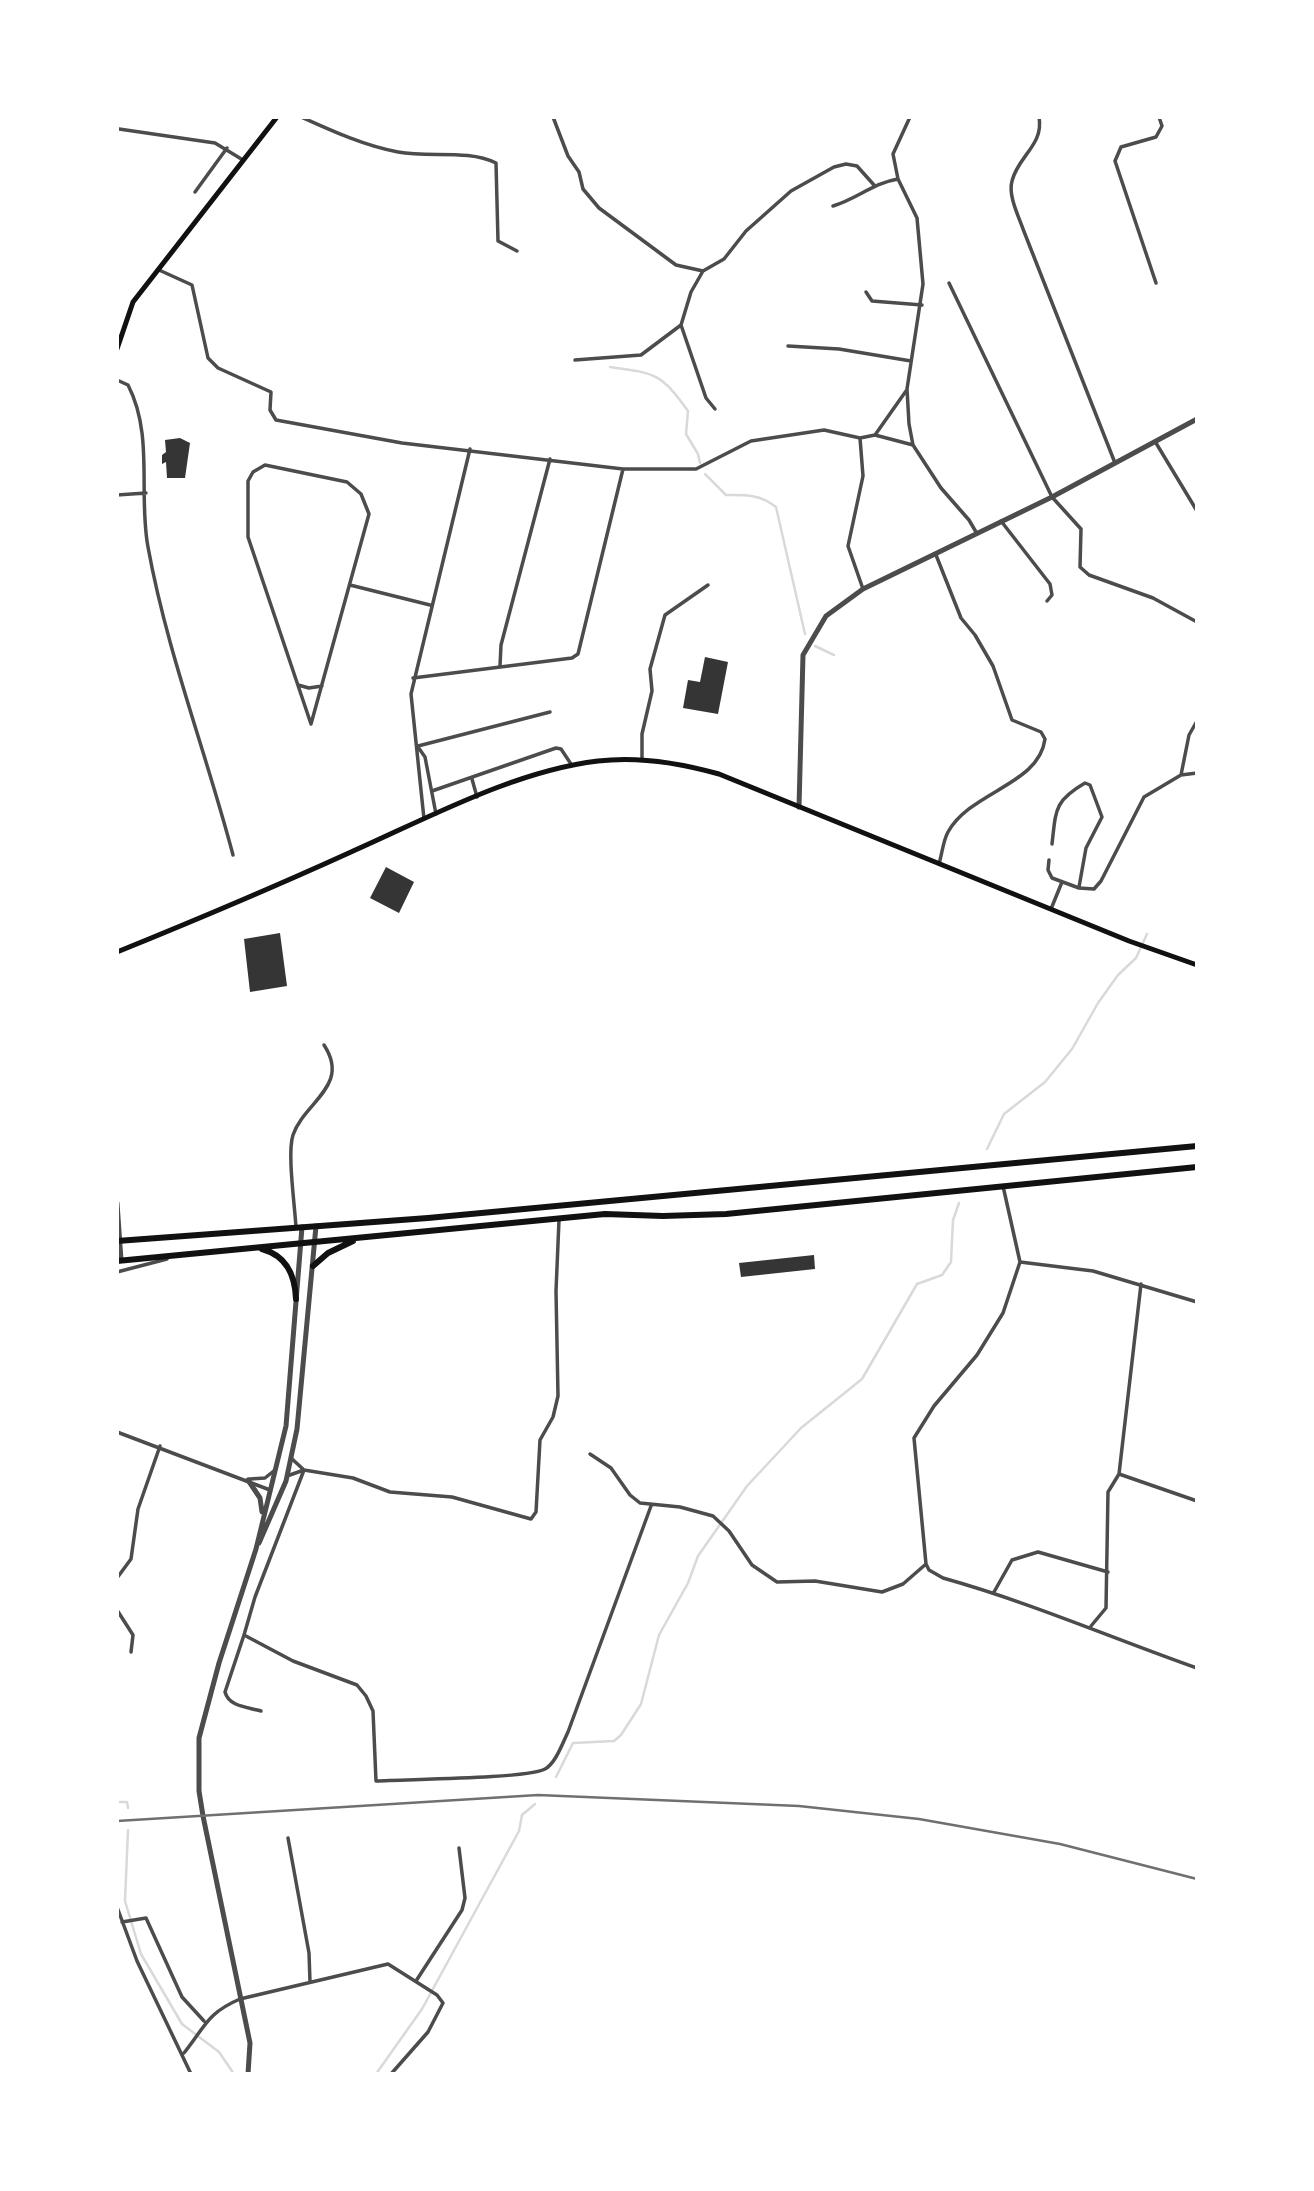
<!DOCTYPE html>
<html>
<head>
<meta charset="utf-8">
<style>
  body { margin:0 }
  #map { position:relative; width:1314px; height:2191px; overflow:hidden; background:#fff; font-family:Barlow,sans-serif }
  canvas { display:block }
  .frame { position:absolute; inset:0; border:119px solid #fff; pointer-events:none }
</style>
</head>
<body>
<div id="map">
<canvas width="1314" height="2191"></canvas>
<div class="frame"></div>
</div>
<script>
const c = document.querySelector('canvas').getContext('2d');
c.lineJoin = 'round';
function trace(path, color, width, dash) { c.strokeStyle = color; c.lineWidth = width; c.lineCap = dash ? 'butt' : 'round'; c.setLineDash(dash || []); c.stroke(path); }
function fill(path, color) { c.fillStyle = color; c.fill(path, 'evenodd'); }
const stream = new Path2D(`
  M610,367C655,373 661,373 688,411L686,434L698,454L700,463
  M705,474L726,495C745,495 760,494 776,507L805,634
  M815,646L834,655
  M987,1149L1004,1114L1045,1082L1072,1049L1098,1003L1118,975L1136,958L1147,934
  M556,1777L573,1743L614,1741L621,1735L641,1704L659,1635L688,1583L698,1556L747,1486L801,1428L862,1379L917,1284L942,1275L951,1262L953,1220L959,1203
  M117,1802H127L128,1808
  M128,1830L125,1901L141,1954L182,2024L219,2052L234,2074
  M376,2074L422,2009L519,1831L522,1815L535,1804`);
const building = new Path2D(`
  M180,438L190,443L185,478H167L166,462L162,464V455L166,452L165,440Z
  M705,657L728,662L718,714L683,708L688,680L700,682Z
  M386,867L414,882L399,913L370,898Z
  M280,933L287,986L250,992L244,939Z
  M814,1255L815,1269L741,1277L739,1263Z`);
const minor = new Path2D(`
  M301,117C332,131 365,146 398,152C430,158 467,149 496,163L498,241L517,251
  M553,117L568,156L579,172L583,189L599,208L676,265L703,271
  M910,117L893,154L898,179L917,218L923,284L907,389L909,424L913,445L941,488L969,520L976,532
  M1039,117C1044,145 1018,156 1012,181C1008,195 1018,215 1023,229L1115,463
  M119,129L215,143L243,160
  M195,192L227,148
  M833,206C857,199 873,183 898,179
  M159,270L192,285L208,358L218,368L271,392L270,410L276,420L402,443L623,469L578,654L572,658L413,678
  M949,283L1052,497L1081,529L1080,567L1089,575L1153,598L1197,622
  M1156,283L1115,161L1121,147L1156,137L1162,126L1159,117
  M866,292L872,301L922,305
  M788,346L839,349L911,361
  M575,360L641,355L681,325
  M117,380L128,385C154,435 138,494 148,547C167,652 206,752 233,855
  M715,409L706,398L681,325L691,292L703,271L724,259L746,231L791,191L834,167L846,164L857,166L874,185
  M875,435L906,391
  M860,438L863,476L848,546L863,589
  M1156,443L1197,511
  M265,465L347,482L361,494L369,514L311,724L248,537V481L253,472Z
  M623,469H696L751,441L824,430L860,438L875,435L913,445
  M117,495L146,493
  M1001,521L1050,584L1052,595L1047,601
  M936,555L961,618L975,635L993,666L1012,720L1041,732L1045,739C1039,785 971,791 948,832C943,841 942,854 939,864
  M350,585L430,605
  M500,666L501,645L550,459
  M298,685L309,688L322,686
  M418,746L550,712
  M418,747L425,757L436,814
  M642,760V734L652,691L650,669L665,615L708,585
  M1181,775L1189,735L1197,721
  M472,779L477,797
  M432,791L556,748L561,749L571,764
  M424,819L411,694L470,449
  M1052,844C1056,810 1054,801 1085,783L1090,785L1102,817L1086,848L1079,887
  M1049,860L1048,870L1052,878L1079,888L1094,889L1101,881L1144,797L1181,775L1197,773
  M1051,909L1062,882
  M1003,1186L1020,1262L1003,1313L977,1355L934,1406L914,1438L926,1564L929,1570L943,1578C1029,1602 1112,1638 1197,1668
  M296,1228C295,1206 287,1153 293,1135C304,1102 351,1086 324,1045
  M1020,1262L1093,1271L1197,1302
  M117,1272L167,1259
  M117,1432L270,1490
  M590,1454L611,1468L630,1495L640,1503L680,1507L713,1516L729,1531L752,1565L777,1582L815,1581L882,1592L903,1584L926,1564
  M291,1458L304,1470
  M304,1470L255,1597L244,1635L293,1661L357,1685L366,1696L373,1711L376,1781C407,1779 525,1779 545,1769C556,1763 563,1742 568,1732L651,1506
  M1119,1474L1141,1284
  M287,1476L304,1470L353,1478L390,1492L452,1497L531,1519L536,1512L540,1440L553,1417L558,1396L556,1291L559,1220
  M250,1479L265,1478L275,1470
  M117,1578L131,1559L138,1509L160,1446
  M994,1592L1012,1560L1038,1552L1108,1572
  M117,1610L133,1635L131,1652
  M1091,1626L1106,1608L1108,1492L1119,1474L1197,1501
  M244,1635L225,1692C229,1707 248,1707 261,1711
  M288,1838L309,1953L310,1982
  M117,1907L137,1961L191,2074
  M122,1922L146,1918L182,1997L204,2021
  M416,1981L462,1910L465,1898L459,1848
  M184,2053C205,2027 207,2013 240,1999L388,1964L437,1995L443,2003L428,2032L391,2074`);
const tertiary = new Path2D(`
  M799,807L803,655L826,616L863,589L1052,497L1197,419
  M117,1203L121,1260
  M248,1480L260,1498L262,1512
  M259,1543L286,1481L297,1429L316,1226
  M248,2074L250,2043L203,1816L199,1791V1738L219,1663L256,1549L286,1426L302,1227`);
const secondary = new Path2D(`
  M117,349L133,302L277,117
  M117,952C196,920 274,887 351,852C428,818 514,771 598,761C639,756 680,763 719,774L1129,941L1197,965`);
const trunk = new Path2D(`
  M117,1241L428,1218L1197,1146
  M262,1249C287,1256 295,1275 296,1299
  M117,1261L605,1214L663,1216L726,1214L1197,1167
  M313,1266L328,1253L353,1241`);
const rail = new Path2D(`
  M117,1821L538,1795L799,1806L919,1819L1060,1844L1197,1879`);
trace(stream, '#d9d9d9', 2.5);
fill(building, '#353535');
trace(minor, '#4c4c4c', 3.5);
trace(tertiary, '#4c4c4c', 5);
trace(secondary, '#111', 5);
trace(trunk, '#111', 6);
trace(rail, '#707070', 2.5);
</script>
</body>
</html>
